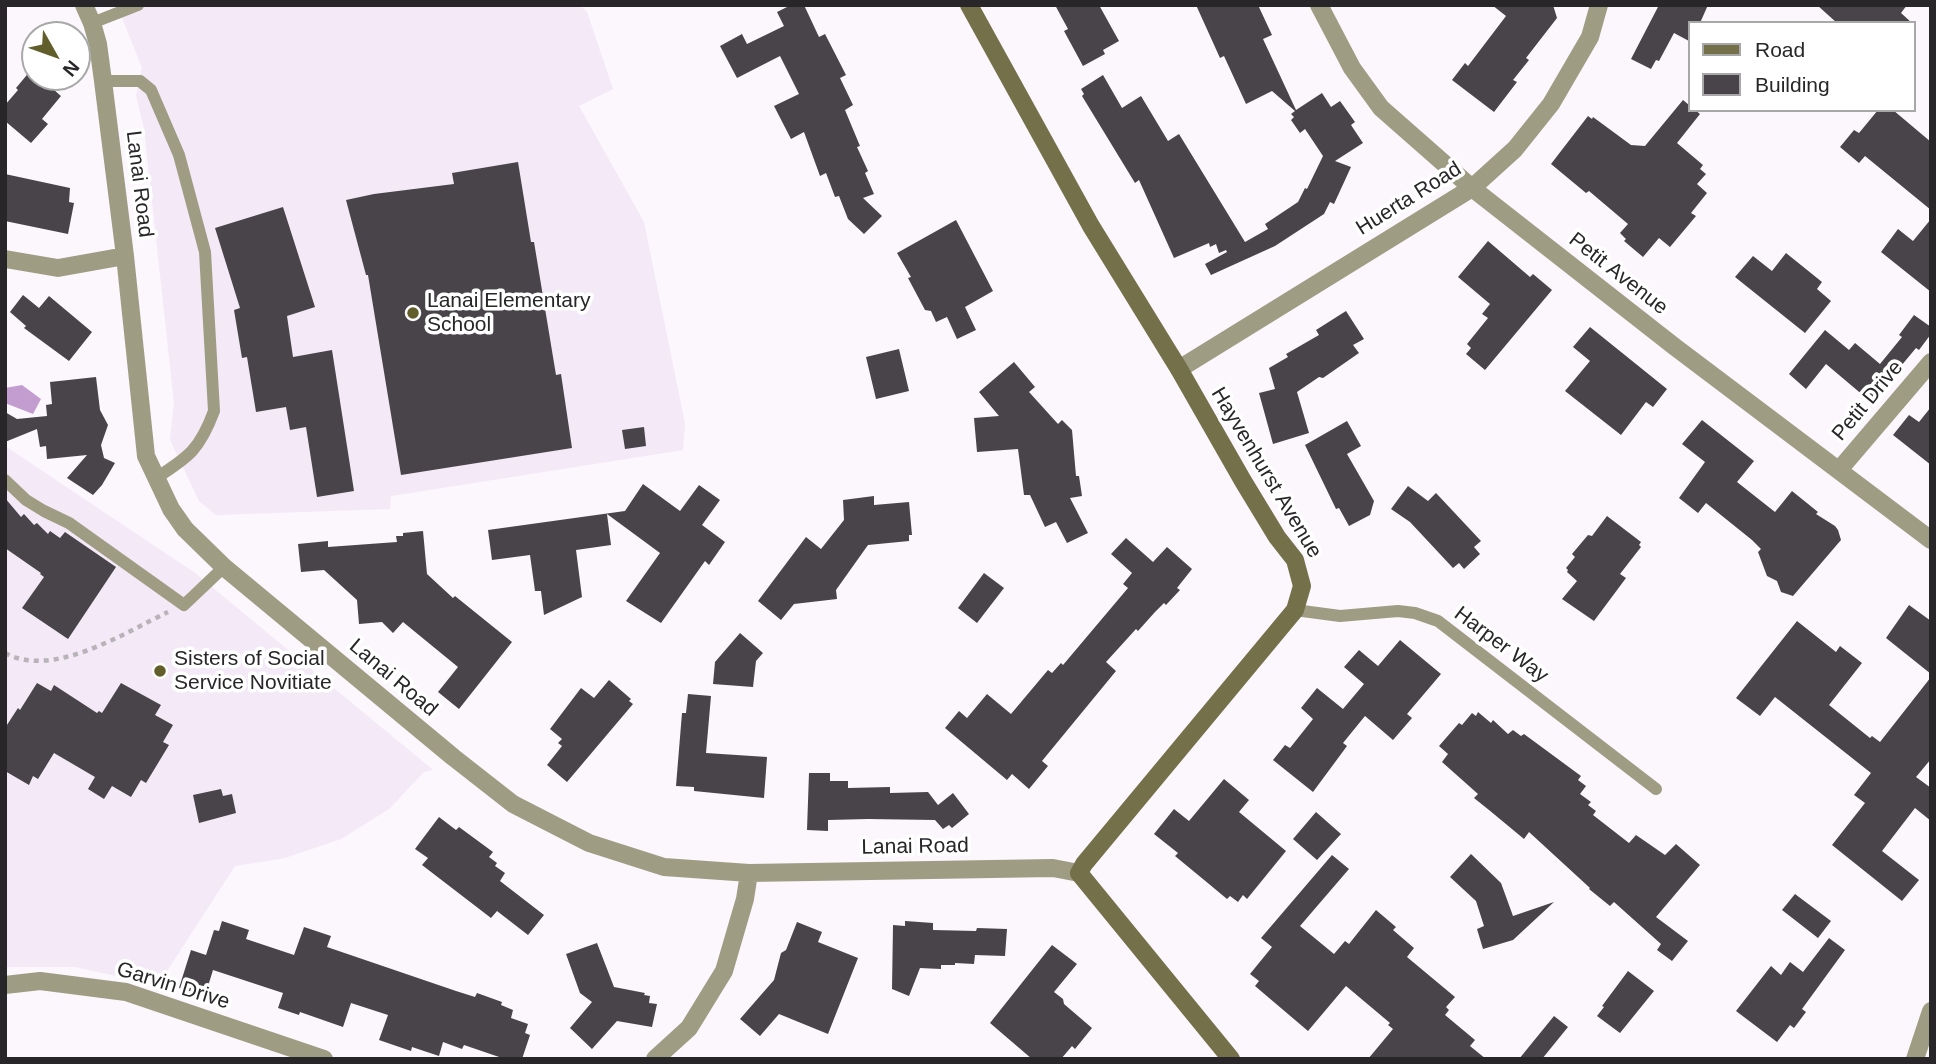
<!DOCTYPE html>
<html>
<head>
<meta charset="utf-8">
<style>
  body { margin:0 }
  #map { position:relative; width:1936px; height:1064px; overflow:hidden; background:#fcf6fd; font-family:Helvetica,sans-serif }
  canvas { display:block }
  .frame { position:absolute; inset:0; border:7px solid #282628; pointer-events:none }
  .legend { position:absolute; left:1688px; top:21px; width:228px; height:91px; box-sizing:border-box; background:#fff; border:2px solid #a9a8a9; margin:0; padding:9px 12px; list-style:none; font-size:21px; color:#282628 }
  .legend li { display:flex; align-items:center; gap:14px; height:35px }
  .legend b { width:35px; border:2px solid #a9a8a9 }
  .north { position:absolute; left:21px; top:21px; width:70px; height:70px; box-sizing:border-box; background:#fff; border:2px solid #a9a8a9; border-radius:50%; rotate:130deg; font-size:19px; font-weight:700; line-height:28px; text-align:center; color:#282628 }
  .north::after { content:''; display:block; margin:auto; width:24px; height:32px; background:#625e2b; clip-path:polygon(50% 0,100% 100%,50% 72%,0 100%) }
</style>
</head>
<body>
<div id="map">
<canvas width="1936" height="1064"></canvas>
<div class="frame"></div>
<ul class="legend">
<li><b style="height:9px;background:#74714a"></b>Road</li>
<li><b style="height:19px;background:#484449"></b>Building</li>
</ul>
<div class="north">N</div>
</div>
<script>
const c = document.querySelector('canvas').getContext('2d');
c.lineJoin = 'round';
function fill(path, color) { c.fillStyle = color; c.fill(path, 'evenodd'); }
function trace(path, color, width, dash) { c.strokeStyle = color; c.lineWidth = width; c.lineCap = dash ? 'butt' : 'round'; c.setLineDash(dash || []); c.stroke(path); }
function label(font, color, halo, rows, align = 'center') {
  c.font = font + ' Helvetica,sans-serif'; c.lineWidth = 7; c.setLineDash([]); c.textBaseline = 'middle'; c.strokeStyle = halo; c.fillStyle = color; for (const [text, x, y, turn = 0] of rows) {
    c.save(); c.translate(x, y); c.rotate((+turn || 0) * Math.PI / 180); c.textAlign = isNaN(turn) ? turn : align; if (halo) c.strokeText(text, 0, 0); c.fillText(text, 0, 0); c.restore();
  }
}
const built = new Path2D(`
  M117,5H580L587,12L613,89L579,106L644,222L685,424L683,450L391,496L390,509L216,515L199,501L170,440L174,403L144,128L136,96L142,68Z
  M5,446L195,573L433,770L424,772L389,809L341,839L285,858L235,866L158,985L75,967H5Z`);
const water = new Path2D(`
  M22,385L41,399L33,414L5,403V388Z`);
const building = new Path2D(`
  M791,5H804L819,37L825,34L846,75L840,78L853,105L845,110L860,146L857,147L868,171L865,173L874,194L863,198L882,216L864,234L848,219L839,196L835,197L826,173L820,176L804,132L791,139L774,106L799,94L780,56L737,78L720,46L742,34L747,44L784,26L777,12Z
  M1055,5H1099L1119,41L1103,50L1105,54L1083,66L1064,31L1068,29Z
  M1196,5H1258L1272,35L1263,39L1296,110L1322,93L1331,107L1340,101L1355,122L1351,125L1363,143L1335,161L1351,167L1334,204L1330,202L1324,214L1275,246L1211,275L1205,264L1227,252L1226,250L1219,253L1216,244L1210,247L1209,243L1174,258L1139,180L1135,183L1082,96L1084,94L1081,89L1103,75L1122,108L1141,96L1168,141L1179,134L1245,242L1268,229L1265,224L1298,202L1305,188L1307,189L1323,156L1305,129L1300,133L1291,120L1294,117L1291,114L1295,111L1272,91L1246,104L1224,56L1220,58Z
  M1492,5H1553L1557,18L1526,58L1529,60L1513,80L1517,82L1494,112L1452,80L1465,63L1468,66L1506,16Z
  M1659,5H1708L1700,23H1689V41L1674,33L1659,61L1656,60L1651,69L1631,59Z
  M1817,5H1907L1901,13L1912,23H1837Z
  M31,70L35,77H39L61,96L42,119L48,124L31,143L5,121V105L18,90L16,88Z
  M1683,100L1689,105V110H1695L1700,114L1677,143L1703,165L1700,169L1706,174L1697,184L1707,193L1691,213L1696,216L1670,247L1659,238L1643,257L1624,241L1626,239L1620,233L1628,224L1589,191L1586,193L1551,164L1588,116L1592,119L1593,117L1631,145L1645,146Z
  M1878,110H1893L1931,142V210L1865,156L1859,163L1840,147L1854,130L1859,133Z
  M518,162L531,242H534L556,375L561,374L572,448L401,475L368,275H366L346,200L374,194L454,184L452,173Z
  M5,174L70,188L69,202L74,203L68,234L5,221Z
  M283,207L315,307L287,316L293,357L332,350L354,491L317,497L306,427L290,430L286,407L256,412L247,357L242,358L234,310L240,308L215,228Z
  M1931,219V292L1881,252L1898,229L1913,241Z
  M956,220L993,291L965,307L976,330L957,339L947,317L936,322L931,311L925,310L908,278L911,277L897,253Z
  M1488,241L1530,277L1533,274L1552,290L1485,370L1466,354L1471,348L1467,344L1488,318L1482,314L1490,304L1458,277Z
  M1786,253L1822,282L1817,289L1831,301L1805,333L1735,277L1753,256L1772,271Z
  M23,295L39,308L49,296L92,332L69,361L24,328L26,326L10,312Z
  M1346,311L1364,339L1353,345L1359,353L1323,378L1319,377L1297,392L1309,433L1273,444L1259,393L1275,389L1269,368L1288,357L1286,354L1319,335L1316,330Z
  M1914,315L1931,327V334L1919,350L1916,348L1871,402L1826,364L1806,389L1789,374L1825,330L1849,350L1855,343L1880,364L1902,337L1899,335Z
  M1590,327L1667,389L1653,407L1646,402L1621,435L1565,391L1590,361L1573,347Z
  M899,349L909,391L876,399L866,357Z
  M1014,362L1035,387L1029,392L1058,424L1062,420L1072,430L1076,476H1079L1082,496L1070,498L1088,533L1067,543L1056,522L1045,527L1030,495H1024L1018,449L977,452L974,418L999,416L979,392Z
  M96,377L100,410L108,425L101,445L104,458L115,463L102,485L93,495L67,478L87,455L47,459L46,446L40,447L37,429L5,442V412L17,419L47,416L46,405L52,404L50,382Z
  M1931,407V465L1893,435L1909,415L1919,422Z
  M1702,420L1754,461L1737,482L1775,512L1792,491L1818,512L1816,514L1835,526L1838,530L1841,540L1793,596L1781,592L1777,581L1767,576L1758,552L1761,549L1752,540L1706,503L1698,513L1679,498L1705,462L1682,444Z
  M1347,421L1361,446L1347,454L1374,501L1370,515L1349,526L1339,508L1336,509L1305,445Z
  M644,427L646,446L625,449L622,430Z
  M643,484L680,511L699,485L720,500L702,525L725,542L709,565L705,561L661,623L626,601L660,553L607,514L611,545L576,550L582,597L544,615L541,591H535L530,555L492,560L488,530L625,511Z
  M1408,486L1428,501L1436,493L1481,541L1474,547L1480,554L1464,569L1459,563L1453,568L1410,522L1391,509Z
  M874,496V505L909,502L912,535H909V541L868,545L836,590L837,599L794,604L781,620L758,601L806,537L821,549L844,520L843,500Z
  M5,498L21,517L24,514L34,525L37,523L48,534L50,531L60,538L65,532L116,567L68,639L22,608L44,577L40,574L41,573L5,548Z
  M1607,516L1641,542L1639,545L1641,547L1620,574L1626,578L1594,621L1562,599L1577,581L1567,572L1568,570L1566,568L1575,557L1572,554L1588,535L1592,536Z
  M423,531L427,574L453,598L455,596L512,642L459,709L438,692L458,667L403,622L393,633L382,622L359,624L357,600L324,570L301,572L298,544L328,541V547L397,542L396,536H403V533Z
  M1126,538L1153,562L1167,547L1192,569L1177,588L1180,590L1166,605L1164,603L1155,612L1138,631L1136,629L1106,662L1116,671L1042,761L1048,766L1029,789L1012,774L1007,780L945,728L959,711L967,718L987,694L1011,714L1048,670L1052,673L1061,663L1063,665L1128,588L1123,584L1132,573L1111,554Z
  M984,573L1004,588L977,623L958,608Z
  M1909,605L1931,621V674L1886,638Z
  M1797,621L1836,652L1840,646L1862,663L1829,705L1870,738L1872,736L1880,742L1931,677V759L1916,777L1931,788V821L1915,808L1882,851L1919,880L1902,901L1832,845L1865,803L1854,795L1871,773L1775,697L1760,716L1736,698Z
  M740,633L763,653L756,661L753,687L713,684L715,662Z
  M1400,640L1441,674L1407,714L1412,718L1393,740L1365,716L1343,743L1347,746L1313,792L1273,760L1285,745L1290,748L1313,719L1301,708L1317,688L1343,709L1364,684L1344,667L1359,650L1378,666Z
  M609,680L631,699L629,701L633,704L567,782L547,765L562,746L558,743L562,739L550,729L581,688L594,698Z
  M37,683L51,691L54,685L97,713L99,711L102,713L121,683L161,705L155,715L173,725L163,742L169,745L146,783L141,780L131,797L112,786L104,799L88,789L95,777L54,753L38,779L33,776L29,785L5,771V728L18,708L20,710Z
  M688,694L711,696L706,753L767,757L764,798L694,791V787L676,786L682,713H686Z
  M1478,712L1491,723L1493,720L1508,734L1513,730L1521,736L1524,734L1581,776L1578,780L1586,786L1580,794L1591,802L1588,805L1596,811L1593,815L1629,843L1636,835L1665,855L1676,844L1700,865L1656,917L1688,941L1672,961L1657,950L1661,944L1614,902L1610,906L1589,889L1590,888L1529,832L1524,839L1489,810L1474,798L1478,794L1442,762L1448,754L1439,746L1459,723L1462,725L1472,713L1476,716Z
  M809,773H830V781H848V788L890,787V793L928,792L938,805L953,793L969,814L952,828L949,825L943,829L935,820L868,819L828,820V831L807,830Z
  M1224,779L1249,800L1239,812L1286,851L1247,899L1243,895L1238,902L1230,896L1227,899L1209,884L1175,856L1178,853L1154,834L1174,809L1189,821Z
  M221,789L223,796L232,794L236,813L199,823L193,795Z
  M1316,812L1341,834L1317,860L1293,839Z
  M439,817L456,830L459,827L493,852L489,857L497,863L495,866L505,873L500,881L544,915L528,935L497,911L491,918L422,865L428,858L415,849Z
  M1471,854L1501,883L1513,916L1554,902L1513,940L1483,949L1477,929L1484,926L1476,901L1450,877Z
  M1332,855L1349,869L1300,926L1334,954L1345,941L1349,944L1376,910L1396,927L1393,930L1414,948L1407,957L1455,997L1446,1007L1449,1010L1445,1015L1475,1040L1470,1046L1486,1059H1368L1393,1029L1388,1025L1390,1023L1346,986L1308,1031L1255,986L1259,981L1250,974L1272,947L1261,938Z
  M1795,894L1831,921L1818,938L1782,910Z
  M222,921L249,930L246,939L294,955L304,927L331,936L327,947L456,991L475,997L477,993L502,1002L501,1005L513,1010L511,1018L528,1024L525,1033L530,1035L522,1059H505L464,1045L462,1049L443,1042L439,1056L412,1047L411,1051L379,1040L388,1015L351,1003L343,1027L300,1012L299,1015L278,1008L283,993L213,970L205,996L179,988L191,950L206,955L214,930L219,931Z
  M905,921L933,923V930L976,931L977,928L1007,929L1005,956L975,955L974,964L955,963V965H941V969L920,968L909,996L892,989L893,925L905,926Z
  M797,922L822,932L818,942L858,958L828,1034L779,1014L760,1036L740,1019L774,980L781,953L786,950Z
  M1829,938L1845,950L1802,1009L1806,1012L1794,1028L1790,1025L1777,1042L1736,1011L1771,966L1781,975L1790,962L1803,972Z
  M597,943L614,987L645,993L644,995L650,996L649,1003L657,1004L652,1027L617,1021L592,1049L570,1028L592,1002L580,993L566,954Z
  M1052,945L1077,964L1054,992L1063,999L1064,1004L1092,1028L1075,1049L1072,1046L1061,1059H1032L990,1023Z
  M1628,971L1654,991L1620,1033L1597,1016L1604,1007L1602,1006Z
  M1554,1016L1568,1027L1542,1059H1519Z`);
const path = new Path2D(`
  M5,653C53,679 124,633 168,612`);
const service = new Path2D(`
  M92,23L138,5
  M103,81H140L151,90L179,155L205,252L214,411C200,449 189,457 156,478
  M5,480L26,500L44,511L69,523L184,605L224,567
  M1295,610L1340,616L1398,611L1415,613L1438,621L1656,789`);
const minor = new Path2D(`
  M84,5L92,23L98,44L103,81L125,256L146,456L171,509L185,529L224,567L453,757L513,804L589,843L664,867L749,873L1053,868L1079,873
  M1319,5L1352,68L1381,108L1472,188L1675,347L1931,540
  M5,259L58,268L125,256
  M1179,369L1472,188L1515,149L1551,104L1590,37L1599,5
  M1839,470L1931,362
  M5,985L40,981L126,992L324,1059
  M655,1059L689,1028L724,971L745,899L749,873
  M1915,1059L1931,1011`);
const secondary = new Path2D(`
  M969,5L1091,226L1179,369L1243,481L1277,537L1295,560L1302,586L1295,610L1084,864L1079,873L1231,1059`);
const markers = [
  [413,313,7,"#625e2b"],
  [160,671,7,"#625e2b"]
];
const streetNames = [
  ["Lanai Road",139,184,83],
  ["Huerta Road",1409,199,-32],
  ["Petit Avenue",1618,274,38],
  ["Petit Drive",1868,401,-50],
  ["Hayvenhurst Avenue",1266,473,59],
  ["Harper Way",1501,645,37],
  ["Lanai Road",393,678,40],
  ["Lanai Road",915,847,-1],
  ["Garvin Drive",173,986,17]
];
const poiNames = [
  ["Lanai Elementary",427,301],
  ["School",427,325],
  ["Sisters of Social",174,659],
  ["Service Novitiate",174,683]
];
fill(built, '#f3e9f7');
fill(water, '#c39dd0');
fill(building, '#484449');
trace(path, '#b8b3b8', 4.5, [5, 5]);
trace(service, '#9e9d83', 12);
trace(minor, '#9e9d83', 18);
trace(secondary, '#74714a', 18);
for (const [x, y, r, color] of markers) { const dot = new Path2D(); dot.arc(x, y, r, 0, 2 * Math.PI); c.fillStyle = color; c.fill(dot); trace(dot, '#fff', 2.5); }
label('21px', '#282628', '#fff', streetNames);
label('21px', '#282628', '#fff', poiNames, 'left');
</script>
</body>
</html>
